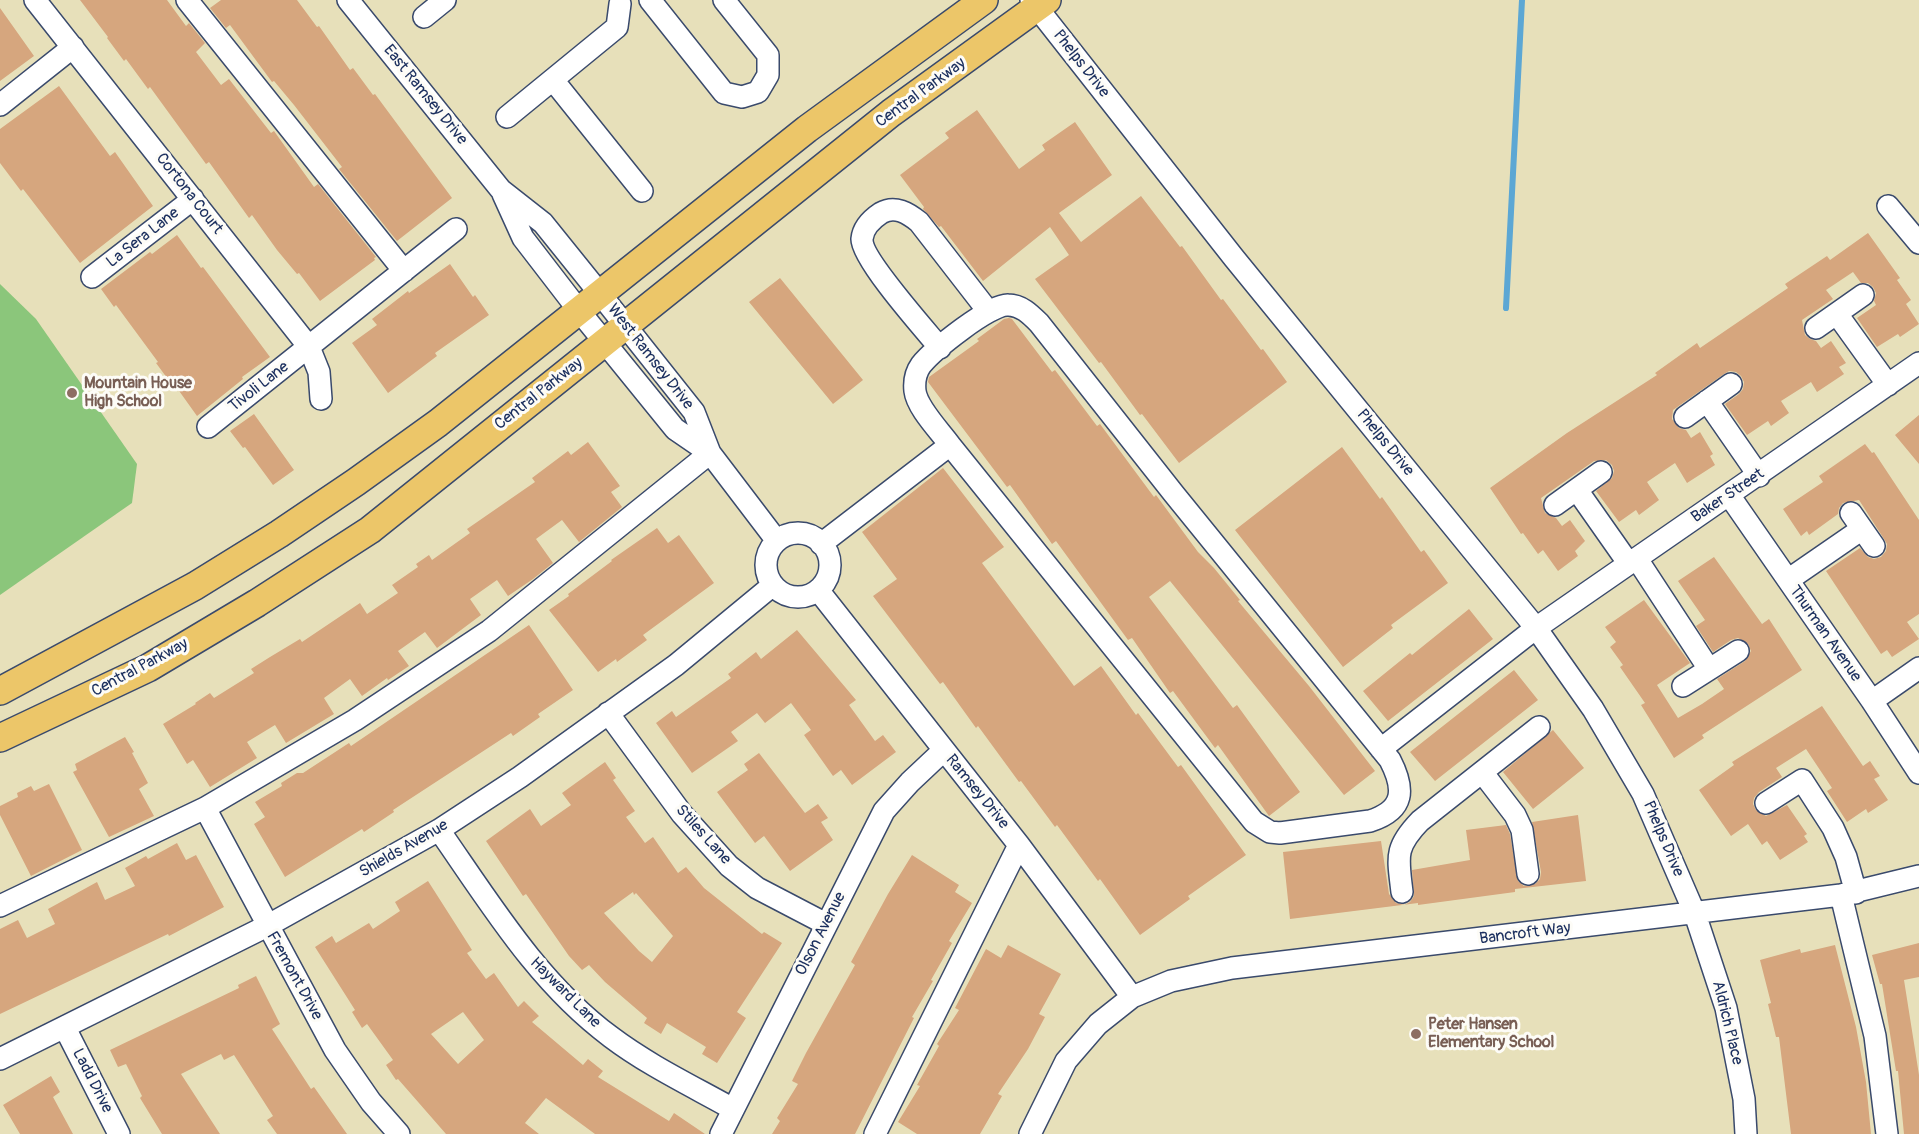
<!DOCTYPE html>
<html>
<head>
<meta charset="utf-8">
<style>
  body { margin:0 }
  canvas { display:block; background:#e7e0ba }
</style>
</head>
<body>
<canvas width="1919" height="1134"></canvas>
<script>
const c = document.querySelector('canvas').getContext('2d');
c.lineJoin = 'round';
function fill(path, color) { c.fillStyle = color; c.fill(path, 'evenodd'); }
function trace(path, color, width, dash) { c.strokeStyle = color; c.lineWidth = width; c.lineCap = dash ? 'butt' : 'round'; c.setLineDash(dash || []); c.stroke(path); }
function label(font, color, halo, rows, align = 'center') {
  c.font = font + ' Pangolin,sans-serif'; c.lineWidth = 6; c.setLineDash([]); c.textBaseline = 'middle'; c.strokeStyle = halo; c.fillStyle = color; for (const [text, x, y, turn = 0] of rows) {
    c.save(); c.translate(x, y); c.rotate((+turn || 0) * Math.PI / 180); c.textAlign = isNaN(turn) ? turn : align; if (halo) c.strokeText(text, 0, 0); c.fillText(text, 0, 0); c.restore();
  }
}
const green = new Path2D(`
  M0,284L36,319L137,464L132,503L0,595Z`);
const stream = new Path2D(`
  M1506,308L1522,0`);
const building = new Path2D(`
  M80,0H167L186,26L189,23L205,43L196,52L221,85L229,79L271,133L274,131L314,187L318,184L376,257L374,258L375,260L320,301L299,273L297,274L277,250L252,215L249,218L209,162L206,164L150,87L148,89L126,59L124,61L107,38L108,37Z
  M221,0H297L317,27L319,26L350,70L353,68L373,95L375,94L452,198L397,241L339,169L342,167L294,105L274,81L272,82L230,25L226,28L210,8Z
  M0,8L34,56L0,81Z
  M59,86L110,156L115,152L153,206L80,263L23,189L21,191L0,163V129Z
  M977,110L1019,169L1045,150L1042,145L1075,122L1112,175L1059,213L1081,242L1141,196L1180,247L1182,246L1221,300L1223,299L1261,350L1263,349L1287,382L1179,463L1142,414L1140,415L1101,362L1099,363L1035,279L1069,255L1050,227L983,281L941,226L939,227L923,209L924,207L900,175L949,138L945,133Z
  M1868,233L1900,278L1897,280L1911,300L1906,304L1919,324L1900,337L1898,334L1877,347L1857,318L1876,305L1874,301L1876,293L1873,287L1868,283H1861L1853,272L1826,290L1833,299L1802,320L1805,335L1810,339L1816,341L1821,348L1831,341L1846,363L1839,367L1844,374L1817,392L1811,382L1781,401L1789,413L1771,426L1768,421L1747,435L1725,404L1739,394L1743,389L1744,382L1741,376L1736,372L1729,371L1724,374L1673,410L1672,419L1679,428L1686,430L1691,438L1700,432L1713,454L1710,456L1715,465L1687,483L1675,463L1647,482L1659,500L1639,515L1636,510L1619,522L1596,491L1612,478L1614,471L1612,465L1606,460L1594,461L1541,498L1545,513L1556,518L1562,526L1570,520L1585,541L1575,551L1578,556L1558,571L1543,550L1538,554L1523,533L1521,534L1490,488L1567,433L1657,375L1655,373L1697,343L1700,348L1788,288L1785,284L1827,256L1830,260Z
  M177,235L201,268L203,267L270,357L242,377L243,379L197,416L172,381L170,382L156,363L158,362L116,305L114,307L101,289L150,252L152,254Z
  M450,264L473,297L475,295L489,315L435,353L437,356L388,393L352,343L377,325L372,319L408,291L409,293Z
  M780,278L863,380L833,404L749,302Z
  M1009,318L1012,319L1052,372L1055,370L1097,426L1100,424L1154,497L1156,495L1198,552L1214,568L1240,600L1238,601L1309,686L1375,771L1344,795L1170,581L1149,597L1233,708L1237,705L1300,792L1269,816L1218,745L1215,748L1173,691L1170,693L1132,638L1128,640L1056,541L1052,544L1010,485L1007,487L928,382L929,377L979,341L977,339L1004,319Z
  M254,414L294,470L273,485L245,447L243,448L230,431Z
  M1919,415V464L1895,435Z
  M588,442L620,486L611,492L622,507L579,542L562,520L536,539L553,563L533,579L508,596L497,580L470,599L481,615L437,648L425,632L398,651L409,666L388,680L387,678L362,696L350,679L324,698L334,714L286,743L275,725L247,742L257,758L210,787L193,760L187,764L163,724L196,704L195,703L210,693L214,698L254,673L251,669L270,657L300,639L302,642L360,603L367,614L398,593L392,585L418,567L416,564L429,555L432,560L470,533L467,529L535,482L532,478L568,451L571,455Z
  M1865,444L1872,453L1874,452L1919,520V614L1907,622L1919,639L1892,657L1887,650L1881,654L1826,571L1860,548L1868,557L1874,559L1881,557L1886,551L1887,544L1884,539L1859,500L1843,503L1839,508L1838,514L1809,535L1807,531L1801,536L1783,509L1823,482L1819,476Z
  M1342,447L1380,499L1382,497L1421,552L1424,550L1448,583L1391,625L1393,628L1343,667L1235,530Z
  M943,468L1004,547L982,563L1074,686L1101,666L1136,715L1138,713L1178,767L1181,765L1246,855L1188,896L1190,899L1140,935L1100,879L1098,881L1057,825L1055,827L1021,781L1019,782L978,726L976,728L943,682L940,684L873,596L897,579L862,532Z
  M657,528L668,543L679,535L714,583L643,635L647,640L617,662L616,659L598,672L549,610L569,596L568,594L612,561L611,560Z
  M1714,557L1762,624L1769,619L1802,670L1702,735L1704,738L1674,758L1641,705L1645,703L1620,667L1623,665L1610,647L1616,642L1605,627L1644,600L1690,663L1657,685L1678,718L1702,704L1724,689L1717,679L1745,661L1751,651L1748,644L1738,638L1731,640L1713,652L1696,626L1705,620L1678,581Z
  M1469,609L1493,639L1388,721L1363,691L1410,653L1412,655Z
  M529,625L573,690L538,714L540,717L513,736L511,733L393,810L394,812L364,832L362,829L285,877L254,824L265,817L255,802L282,786L281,783L297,773H303L349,743L351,746Z
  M797,630L856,700L849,705L875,741L883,735L896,752L852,785L841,770L833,776L804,735L811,730L791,703L765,723L757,713L731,732L738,741L692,773L656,723L672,711L676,717L731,678L728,674L756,652L761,659Z
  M1514,670L1538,700L1435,781L1410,752Z
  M1822,706L1863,766L1870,761L1880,776L1874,779L1888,800L1868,813L1866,809L1847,822L1827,791L1832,788L1806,749L1776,768L1782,777L1759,792L1754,798L1753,804L1756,810L1766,816L1787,805L1807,834L1804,836L1808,842L1780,860L1767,841L1762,845L1748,824L1731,836L1699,790L1734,765L1732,762Z
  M1553,730L1584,768L1533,809L1503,772Z
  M125,737L134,752L132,753L148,783L139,789L154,816L109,837L73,772L77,770L75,764Z
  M759,753L805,813L818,804L828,818L821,822L833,840L790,871L764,836L755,843L717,792L748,770L744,764Z
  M605,762L616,778L613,780L635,811L626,817L645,843L653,837L678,873L686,867L704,888L762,934L764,932L782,943L737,1012L746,1018L717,1063L702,1054L706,1047L667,1023L661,1034L644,1023L647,1018L605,982L589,965L582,970L569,956L526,894L523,896L486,841L530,809L541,826L571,805L562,793ZM633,892L634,895L636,893L673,936L652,962L639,951L604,913Z
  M49,784L82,850L31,876L0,815V806L18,797L17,793L31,786L34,791Z
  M1578,815L1586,881L1515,889V892L1418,905V903L1290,919L1283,852L1381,841L1389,894L1396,903L1404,905L1410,902L1414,896L1412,870L1470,860L1466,830L1506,825L1510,834L1518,881L1524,886L1535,884L1540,879L1541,872L1532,822Z
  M177,843L186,860L196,855L224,907L169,936L168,934L0,1014V929L18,920L27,938L55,924L48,909L97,882L105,900L135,886L125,868L146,856L148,859Z
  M912,855L959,885L955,892L972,903L949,941L952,943L931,980L933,981L912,1017L914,1018L855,1134H772L780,1121L777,1118L798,1084L792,1081L806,1053L855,965L851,962L888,894Z
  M428,881L472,950L467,953L486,979L494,973L518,1007L524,1001L539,1016L532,1022L583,1065L588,1059L603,1071L598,1077L669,1121L674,1113L705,1134H595L546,1098L525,1123L539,1134H446L398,1079L396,1080L386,1065L393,1060L367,1024L362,1028L352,1012L355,1010L315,947L332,936L336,943L369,923L373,929L400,911L395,902ZM463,1012L484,1040L458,1064L431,1034Z
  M1919,943V977L1904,980L1919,1075V1134H1904L1898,1071H1896L1882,984H1880L1872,955Z
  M1008,945L1061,974L1039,1014L1045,1017L1028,1049L998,1094L1002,1096L980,1134H917L898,1122L920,1086L917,1085L939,1046L937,1044L959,1010L955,1008L986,949L1001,958Z
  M1835,945L1856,1027L1866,1082L1871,1134H1791L1779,1037H1776L1768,1004L1771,1003L1760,960L1800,949L1801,953Z
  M256,976L280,1024L272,1029L311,1089L314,1087L347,1134H277L267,1120L273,1116L234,1055L224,1060L221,1054L181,1074L220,1134H162L140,1098L142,1096L126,1064L118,1067L110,1050L239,988L238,985Z
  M51,1076L60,1092L53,1097L73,1134H20L3,1105Z`);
const minor = new Path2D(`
  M35,0L309,347L319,372L321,399
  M187,0L404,271
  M650,0L724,93L742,97L758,92L768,75V55L724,0
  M1031,0L1234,258L1536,628L1593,709L1643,794L1695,914L1726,1008L1744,1099L1746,1134
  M424,17L445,0
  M553,80L642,191
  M0,105L73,47
  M507,117L617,27L620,4
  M503,194L523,238L580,312L675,429L710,453L777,541
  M1888,206L1919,243
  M92,277L193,199
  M1837,314L1888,385
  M1816,328L1863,295
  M940,348C925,330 861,258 862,239C863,228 872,219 881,213C895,205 908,213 919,222L988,311
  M1707,401L1759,476
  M1685,417L1731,384
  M208,427L456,229
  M1577,490L1629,564
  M1729,495L1872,701L1919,773
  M1555,505L1601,472
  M1851,513L1874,546
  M766 565a32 32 0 1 1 64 0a32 32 0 1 1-64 0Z
  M821,544L950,445L1254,822L1270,832L1280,833L1370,821C1405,810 1405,789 1390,760L1174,494L1039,323C1030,314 1021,305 1008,305C990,304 933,350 921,365C916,372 914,382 915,391C917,408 940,431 950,445
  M1637,559L1709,669
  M1788,580L1862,529
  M818,590L1019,845L1132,997
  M1683,686L1738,651
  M1872,701L1919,668
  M608,713L682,814L729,866L757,888L826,924
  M1381,749L1536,628L1919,363
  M1482,772L1515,815L1522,830L1528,874
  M1766,803L1802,780L1833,828L1846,857L1856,893
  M205,808L335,1050L371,1102L399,1134
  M439,830C490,903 538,983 611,1037C648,1065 692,1086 733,1109
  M1402,892C1398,857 1394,848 1420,821L1539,727
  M1841,895L1875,1036L1887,1134
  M0,906L205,808L355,720L489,631L710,453L694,412L601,295L543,223L501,190L348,0
  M65,1028L119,1134
  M0,1059L267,926L439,830L520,777L676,665L773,585
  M721,1134L884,811L910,782L944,750
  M875,1134L1019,845
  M1030,1134L1066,1061L1098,1024L1132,997L1171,981L1232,968L1841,895L1919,876`);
const major = new Path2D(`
  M0,691L195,586L279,534L356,482L438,423L807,129L984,0
  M0,738L148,668L257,603L370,530L891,113L1047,0`);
const markers = [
  [72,393,6,"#8d6e63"],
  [1416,1034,6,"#8d6e63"]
];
const streetNames = [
  ["Phelps Drive",1081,64,52],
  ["Central Parkway",921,93,-36],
  ["East Ramsey Drive",425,95,51],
  ["Cortona Court",189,194,52],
  ["La Sera Lane",143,238,-38],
  ["West Ramsey Drive",650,357,52],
  ["Tivoli Lane",259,387,-38],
  ["Central Parkway",539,394,-38],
  ["Phelps Drive",1385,443,51],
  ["Baker Street",1728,496,-34],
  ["Thurman Avenue",1825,634,55],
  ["Central Parkway",140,668,-28],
  ["Ramsey Drive",977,792,51],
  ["Stiles Lane",703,835,48],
  ["Phelps Drive",1663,839,67],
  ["Shields Avenue",404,849,-30],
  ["Olson Avenue",821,934,-63],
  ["Bancroft Way",1525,934,-7],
  ["Fremont Drive",294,976,61],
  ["Hayward Lane",565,993,45],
  ["Aldrich Place",1727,1023,76],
  ["Ladd Drive",92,1081,63]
];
const educationNames = [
  ["Mountain House",84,384],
  ["High School",84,402],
  ["Peter Hansen",1428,1025],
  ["Elementary School",1428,1043]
];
fill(green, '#8bc67b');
trace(stream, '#5ca7d4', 6);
fill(building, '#d6a67e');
trace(minor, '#3a4a6c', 24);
trace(major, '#3a4a6c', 30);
trace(minor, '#fff', 21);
trace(major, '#ecc669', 27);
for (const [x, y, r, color] of markers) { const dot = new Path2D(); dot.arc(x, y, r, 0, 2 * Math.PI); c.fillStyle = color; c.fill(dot); trace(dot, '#fdfcf7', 2); }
label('16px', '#1b2f5e', '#fdfcf7', streetNames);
label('bold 16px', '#785e54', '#fdfcf7', educationNames, 'left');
</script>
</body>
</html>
